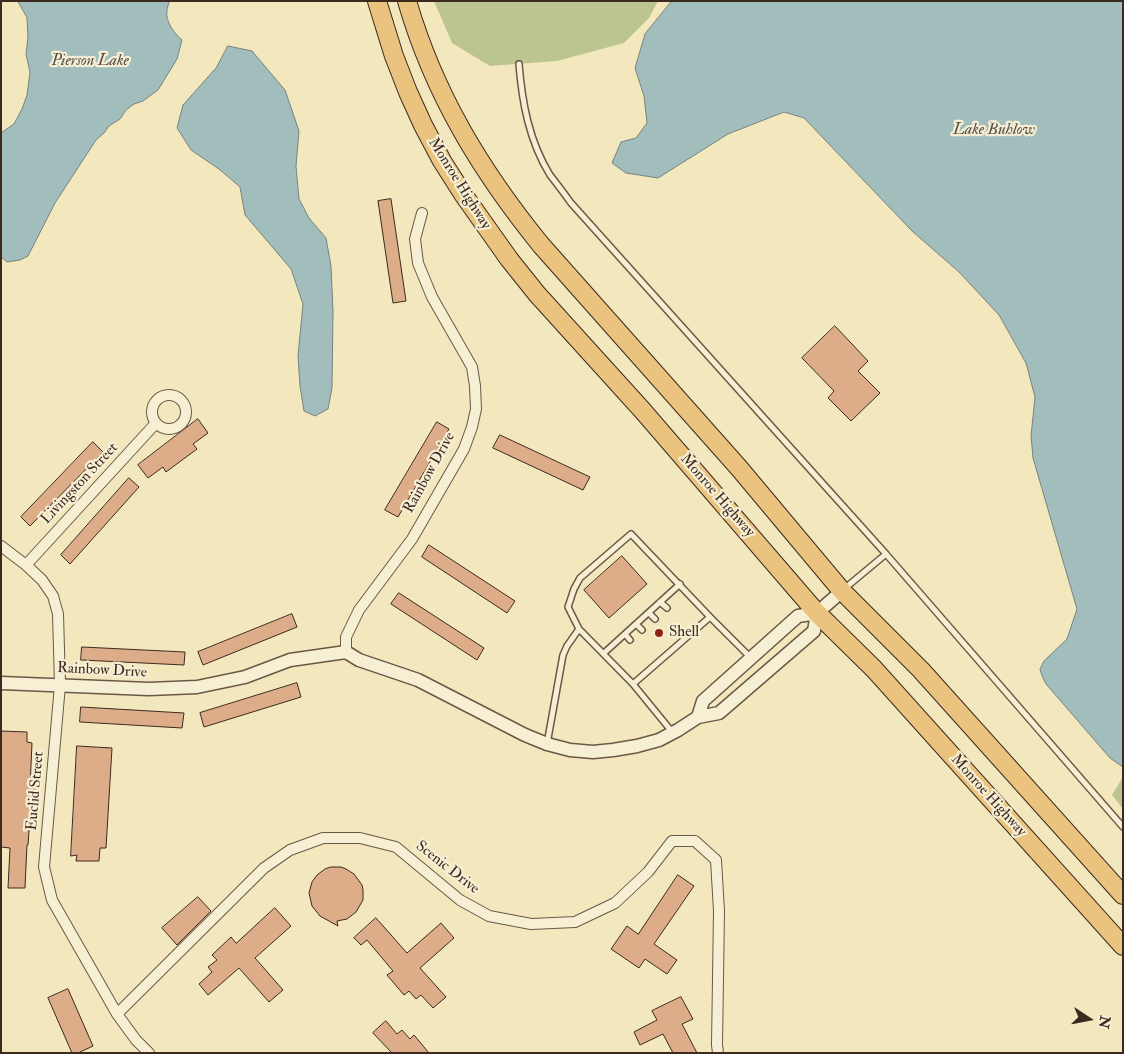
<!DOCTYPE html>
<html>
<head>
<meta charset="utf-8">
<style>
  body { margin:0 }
  #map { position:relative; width:1124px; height:1054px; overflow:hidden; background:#f3e7bd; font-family:"IM FELL Double Pica",serif }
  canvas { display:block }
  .frame { position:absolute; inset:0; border:2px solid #3c2920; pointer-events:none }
  .north { position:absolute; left:1064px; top:994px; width:50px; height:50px; -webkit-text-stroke:4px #f7efd4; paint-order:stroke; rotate:101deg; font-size:14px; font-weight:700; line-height:20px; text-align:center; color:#3c2920 }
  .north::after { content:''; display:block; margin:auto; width:18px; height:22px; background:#3c2920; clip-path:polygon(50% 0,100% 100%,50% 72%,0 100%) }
</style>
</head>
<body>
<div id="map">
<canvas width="1124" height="1054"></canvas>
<div class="frame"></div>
<div class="north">N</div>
</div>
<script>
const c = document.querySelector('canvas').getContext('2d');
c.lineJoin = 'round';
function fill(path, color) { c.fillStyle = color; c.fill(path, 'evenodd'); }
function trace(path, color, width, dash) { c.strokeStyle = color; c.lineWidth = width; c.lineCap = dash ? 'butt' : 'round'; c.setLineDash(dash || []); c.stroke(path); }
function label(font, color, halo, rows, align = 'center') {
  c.font = font + ' "IM FELL Double Pica",serif'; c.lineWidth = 4.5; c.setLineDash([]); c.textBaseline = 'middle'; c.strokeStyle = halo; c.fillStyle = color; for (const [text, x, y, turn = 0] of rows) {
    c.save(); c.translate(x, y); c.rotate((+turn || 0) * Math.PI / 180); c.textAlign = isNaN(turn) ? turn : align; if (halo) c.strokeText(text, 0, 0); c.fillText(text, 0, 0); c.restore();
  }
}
const green = new Path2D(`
  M434,1H658L649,18L624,43L557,61L490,66L452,43Z
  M1123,777V809L1112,795Z`);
const water = new Path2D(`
  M18,1H170C169,2 167,9 167,10C165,21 174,33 182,40L177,59L158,90L143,101L134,104L126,110L120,119L109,126L104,133L96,140L55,203L28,256L20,260L7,262L1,257V133L14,124L22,109L27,95L30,72L26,54L28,37L27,18Z
  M672,1H1123V767L1110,758L1046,684L1042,676L1040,669L1044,661L1067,639L1077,609L1033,458L1031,436L1035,397L1026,363L999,315L959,272L912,231L804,118L784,112L728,134L658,178L626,173L612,163L621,142L636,138L647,123L644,96L635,68L645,34Z
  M228,46L252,51L285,90L299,131L296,166L299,199L309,218L326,238L331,266L333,311L332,388L328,409L315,416L304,411L300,386L298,356L303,304L291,269L245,215L240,187L219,169L191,150L177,128L183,105L216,68Z`);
const building = new Path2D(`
  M391,199L406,301L393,303L378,201Z
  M835,326L868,361L858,371L880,393L851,421L828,398L834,391L802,358Z
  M198,419L208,433L193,444L197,449L166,472L163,467L148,478L138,465Z
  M437,422L449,429L398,517L385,510Z
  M500,435L590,477L583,490L493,448Z
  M93,442L103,452L30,526L21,517Z
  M129,478L139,487L70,564L61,555Z
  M429,545L515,601L507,613L422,557Z
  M622,556L647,584L609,618L584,590Z
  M399,593L484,648L477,660L391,604Z
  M292,614L297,627L203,665L198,652Z
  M82,647L185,652L184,665L81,660Z
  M297,683L301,697L204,727L200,713Z
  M81,707L184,713L182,728L80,722Z
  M1,731L27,732V742L32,743L30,787H38L37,803L31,802L28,845H27L25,888H8L10,848L1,847Z
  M77,746L112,748L106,848H100L99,861H76L77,855L71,856Z
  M331,867H341L346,869L354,874L362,885L363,890V900L356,912L347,919L337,921L338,926L320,916L312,906L309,893L312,882L317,875L325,869Z
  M678,875L694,886L654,944L677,960L667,974L645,959L639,968L611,949L627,926L638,934Z
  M198,897L211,911L177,945L162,928Z
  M275,908L291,926L255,958L283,990L269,1002L239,968L208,995L199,984L212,972L208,967L217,960L212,955L231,937L236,943Z
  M376,918L407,953L441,923L454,938L420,968L446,997L433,1008L421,995L416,999L409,991L404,995L387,975L393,971L367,940L361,945L354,938Z
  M68,989L93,1046L78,1053H72L48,998Z
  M681,997L693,1019L682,1024L697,1053H673L663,1034L640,1045L634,1032L657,1020L652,1011Z
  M386,1021L397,1034L402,1030L410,1039L414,1035L429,1053H392L373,1033Z`);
const service = new Path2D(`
  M519,64C522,102 529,141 550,175C557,184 564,193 571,203L886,554L844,589
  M886,554L1123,827
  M660,602L667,608
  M649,613L655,619
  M636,624L642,630
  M625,634L630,640
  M604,653L680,584
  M633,684L710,617
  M673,733L633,684L579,629L568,607L574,589L580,578L631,534L710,617L751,658
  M547,744L563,655L567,646L579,629`);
const minor = new Path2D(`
  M152 412a17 17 0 1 1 34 0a17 17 0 1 1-34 0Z
  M1,546L26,565L42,580L53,596L58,614L60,685L44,867L52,900L117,1014L136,1040L149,1053
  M26,565L156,423
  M346,652V637L359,610L412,539L464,449L472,427L476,409L475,386L472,367L432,297L418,263L415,239L422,213
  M117,1014L264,868L290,850L323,838H360L396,847L460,900L489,916L531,924L575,922L615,903L648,872L672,841H695L716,860L719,911L717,1045L718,1053`);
const tertiary = new Path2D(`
  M1,683L149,689L197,687L245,677L290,660L346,652L359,660L418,680L525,735L547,744L570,750L593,752L613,750L637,746L659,740L678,730L698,717L719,713L814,631L817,613
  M698,717L703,701L798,616L817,613L842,591`);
const trunk = new Path2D(`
  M377,1L394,56L408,92L423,125L442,161L463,194L509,259L537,294L643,411L817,613L874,669L1123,946
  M407,1C434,94 481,171 541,245L739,468L842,591L921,670L1123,895`);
const markers = [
  [659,633,5,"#8f2418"]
];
const streetNames = [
  ["Monroe Highway",459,184,58],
  ["Rainbow Drive",430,473,-61],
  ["Livingston Street",80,484,-47],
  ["Monroe Highway",717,496,49],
  ["Rainbow Drive",102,671,3],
  ["Euclid Street",36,791,-85],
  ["Monroe Highway",988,796,48],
  ["Scenic Drive",447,868,38]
];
const poiNames = [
  ["Shell",669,633]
];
const waterNames = [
  ["Pierson Lake",90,62],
  ["Lake Buhlow",994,131]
];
fill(green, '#bcc590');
fill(water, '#a1bdbc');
trace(water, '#79827e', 1);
fill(building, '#ddac88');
trace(building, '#3c2920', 1);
trace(service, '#6a5847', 8);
trace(minor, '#6a5847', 12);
trace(tertiary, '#6a5847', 15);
trace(trunk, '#3c2920', 20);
trace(service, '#f7efd4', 5);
trace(minor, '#f7efd4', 10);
trace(tertiary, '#f7efd4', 12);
trace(trunk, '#eac47e', 18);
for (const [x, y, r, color] of markers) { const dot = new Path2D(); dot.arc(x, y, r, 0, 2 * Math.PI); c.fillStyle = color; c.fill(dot); trace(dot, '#f7efd4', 2); }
label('15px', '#3c2920', '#f7efd4', streetNames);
label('15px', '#3c2920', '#f7efd4', poiNames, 'left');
label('italic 16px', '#554e47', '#f7efd4', waterNames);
</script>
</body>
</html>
